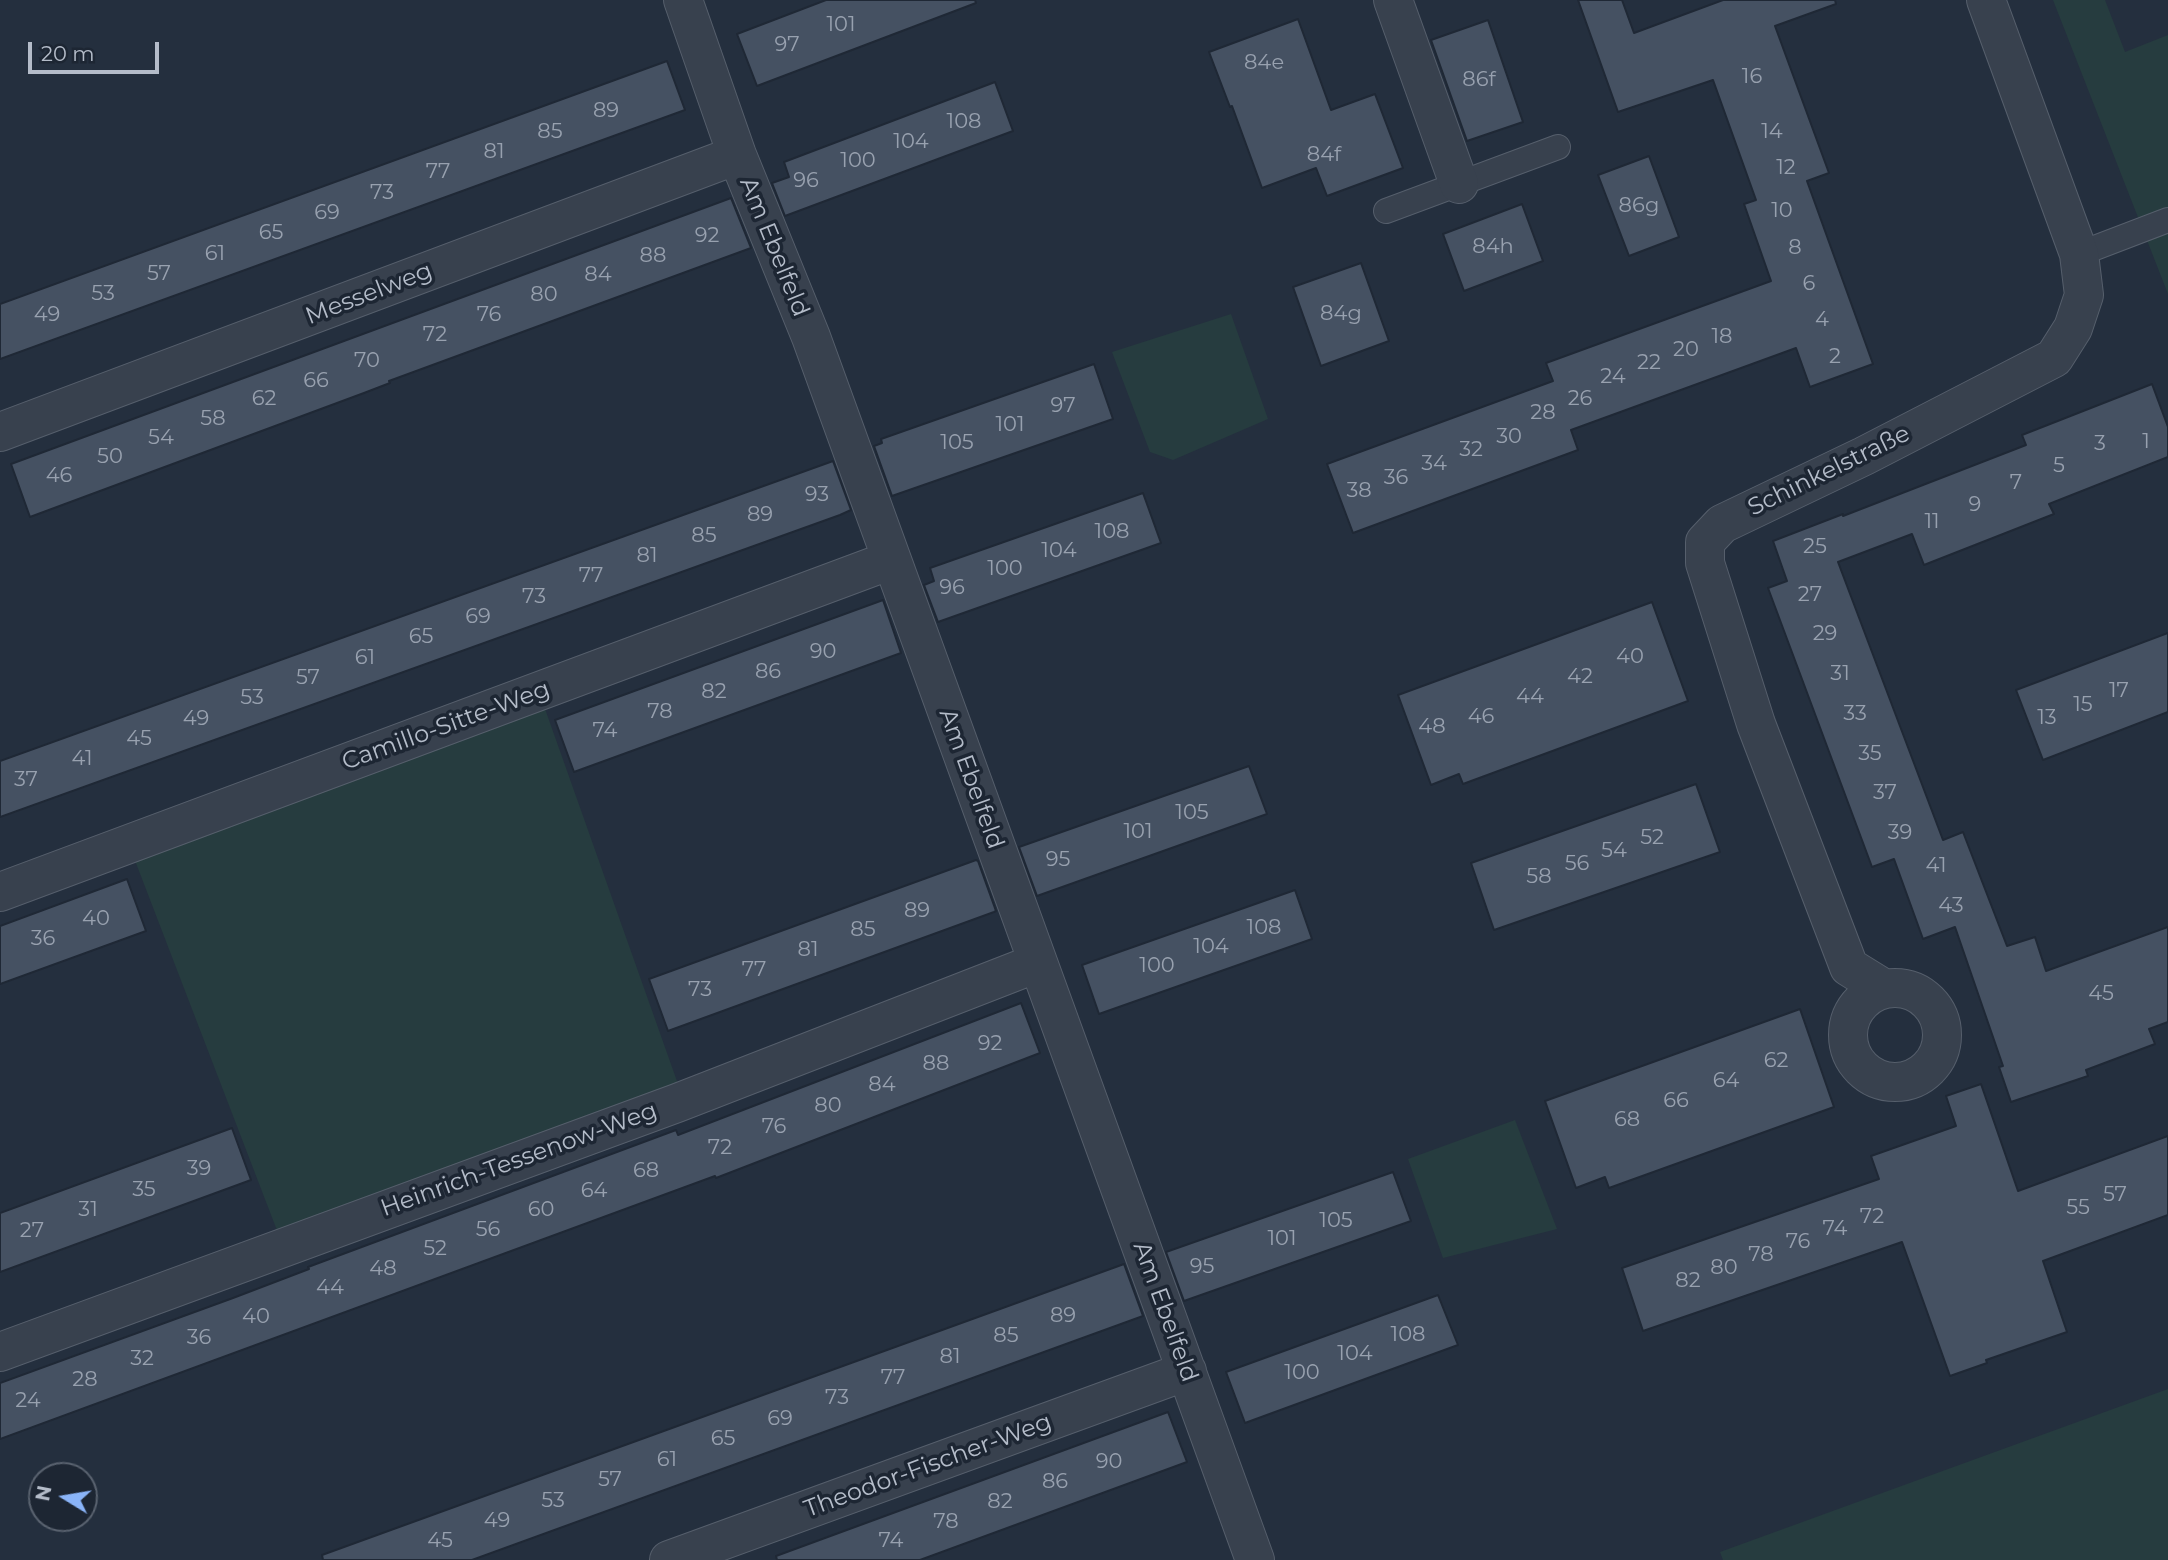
<!DOCTYPE html>
<html>
<head>
<meta charset="utf-8">
<style>
  body { margin:0 }
  #map { position:relative; width:2168px; height:1560px; overflow:hidden; background:#242f3e; font-family:Montserrat,sans-serif }
  canvas { display:block }
  .north { position:absolute; left:28px; top:1462px; width:70px; height:70px; box-sizing:border-box; background:#1d2633; border:2px solid #59626f; border-radius:50%; rotate:281deg; font-size:19px; font-weight:700; line-height:28px; text-align:center; color:#b4bcc9 }
  .north::after { content:''; display:block; margin:auto; width:24px; height:32px; background:#8ab4f8; clip-path:polygon(50% 0,100% 100%,50% 72%,0 100%) }
  .scale { position:absolute; left:28px; top:42px; width:131px; height:32px; box-sizing:border-box; border:4px solid #b4bcc9; border-top:0; padding-left:9px; font-size:21px; line-height:24px; white-space:nowrap; color:#b4bcc9; -webkit-text-stroke:5px #1d2633; paint-order:stroke }
</style>
</head>
<body>
<div id="map">
<canvas width="2168" height="1560"></canvas>
<div class="north">N</div>
<div class="scale">20 m</div>
</div>
<script>
const c = document.querySelector('canvas').getContext('2d');
c.lineJoin = 'round';
function fill(path, color) { c.fillStyle = color; c.fill(path, 'evenodd'); }
function trace(path, color, width, dash) { c.strokeStyle = color; c.lineWidth = width; c.lineCap = dash ? 'butt' : 'round'; c.setLineDash(dash || []); c.stroke(path); }
function label(font, color, halo, rows, align = 'center') {
  c.font = font + ' Montserrat,sans-serif'; c.lineWidth = 7; c.setLineDash([]); c.textBaseline = 'middle'; c.strokeStyle = halo; c.fillStyle = color; for (const [text, x, y, turn = 0] of rows) {
    c.save(); c.translate(x, y); c.rotate((+turn || 0) * Math.PI / 180); c.textAlign = isNaN(turn) ? turn : align; if (halo) c.strokeText(text, 0, 0); c.fillText(text, 0, 0); c.restore();
  }
}
const green = new Path2D(`
  M2053,0H2105L2125,52L2168,35V294Z
  M1231,314L1268,419L1173,460L1150,452L1112,352Z
  M544,706L678,1084L278,1233L134,858Z
  M1515,1120L1557,1229L1443,1258L1408,1159Z
  M2168,1389V1560H1723L1720,1552Z`);
const building = new Path2D(`
  M826,0H975L976,3L757,86L737,34Z
  M1578,0H1622L1634,33L1723,0H1835L1836,4L1775,26L1829,173L1807,181L1873,364L1810,387L1796,348L1571,430L1578,450L1353,533L1327,464L1553,381L1546,363L1771,281L1744,204L1756,200L1713,80L1618,112Z
  M1298,19L1331,110L1375,94L1403,168L1327,196L1316,168L1262,188L1232,106L1230,107L1209,52Z
  M1488,20L1523,122L1467,141L1431,40Z
  M667,61L685,110L0,359V304Z
  M995,82L1013,131L785,216L772,183L789,177L784,162Z
  M1649,156L1679,237L1629,256L1598,175Z
  M731,198L751,248L389,381L390,383L364,393L30,517L11,464Z
  M1522,204L1543,261L1464,291L1443,234Z
  M1361,263L1389,341L1321,366L1293,287Z
  M1094,364L1113,419L892,496L874,446L882,443L881,439Z
  M2152,384L2168,427V457L2049,504L2054,514L1924,565L1912,534L1838,562L1943,840L1963,832L2007,946L2035,937L2046,971L2168,927V1022L2149,1029L2155,1044L2086,1070L2088,1076L2011,1102L1999,1067L2003,1066L1955,927L1923,939L1894,859L1872,867L1768,588L1787,581L1773,541L1843,514V516L2026,445L2022,435Z
  M833,461L851,510L840,515L0,817V761Z
  M1143,493L1161,543L938,622L924,585L934,581L930,568Z
  M883,600L901,653L574,772L555,720Z
  M1652,602L1688,701L1463,784L1459,774L1431,785L1398,695Z
  M2168,633V712L2043,760L2016,690Z
  M1249,766L1267,814L1037,896L1019,847Z
  M1696,784L1720,852L1494,930L1471,863Z
  M976,860L978,861L996,911L994,912L668,1031L649,979Z
  M127,879L146,931L0,984V926Z
  M1295,890L1312,939L1099,1014L1082,965Z
  M1021,1003L1040,1053L716,1178L715,1176L0,1439V1383L233,1298L309,1269L308,1267L676,1130L678,1135Z
  M1800,1009L1834,1107L1609,1188L1605,1177L1576,1188L1545,1101Z
  M1981,1084L2018,1191L2168,1136V1215L2043,1261L2067,1332L1986,1360L1987,1363L1950,1376L1902,1242L1643,1331L1622,1268L1879,1179L1871,1156L1956,1126L1946,1096Z
  M232,1128L251,1180L0,1272V1213Z
  M1393,1172L1411,1221L1184,1301L1166,1252Z
  M1124,1264L1143,1316L472,1560H323L322,1555Z
  M1438,1295L1458,1345L1245,1423L1226,1372Z
  M1168,1412L1187,1462L920,1560H777L776,1556Z`);
const lane = new Path2D(`
  M1386,211L1558,147
  M2079,254L2168,220`);
const street = new Path2D(`
  M683,0L737,155L811,337L1255,1560
  M1393,0L1459,184
  M0,432L737,155
  M0,892L891,560
  M1883,988L1849,967L1756,724L1705,563V542L1722,524L1864,456L2054,358L2073,328L2084,295L2079,254L1986,0
  M1848 1035a47 47 0 1 1 94 0a47 47 0 1 1-94 0Z
  M0,1352L677,1103L1037,963
  M669,1560L1187,1371`);
const numberNames = [
  ["101",841,25],
  ["97",787,45],
  ["84e",1264,63],
  ["16",1752,77],
  ["86f",1479,80],
  ["89",606,111],
  ["108",964,122],
  ["85",550,132],
  ["14",1772,132],
  ["104",911,142],
  ["81",494,152],
  ["84f",1324,155],
  ["100",858,161],
  ["12",1786,168],
  ["77",438,172],
  ["96",806,181],
  ["73",382,193],
  ["86g",1639,206],
  ["10",1782,211],
  ["69",327,213],
  ["65",271,233],
  ["92",707,236],
  ["84h",1493,247],
  ["8",1795,248],
  ["61",215,254],
  ["88",653,256],
  ["57",159,274],
  ["84",598,275],
  ["6",1809,284],
  ["53",103,294],
  ["80",544,295],
  ["84g",1341,314],
  ["49",47,315],
  ["76",489,315],
  ["4",1822,320],
  ["72",435,335],
  ["18",1722,337],
  ["20",1686,350],
  ["2",1835,357],
  ["70",367,361],
  ["22",1649,363],
  ["24",1613,377],
  ["66",316,381],
  ["62",264,399],
  ["26",1580,399],
  ["97",1063,406],
  ["28",1543,413],
  ["58",213,419],
  ["101",1010,425],
  ["30",1509,437],
  ["54",161,438],
  ["1",2146,442],
  ["105",957,443],
  ["3",2100,444],
  ["32",1471,450],
  ["50",110,457],
  ["34",1434,464],
  ["5",2059,466],
  ["46",59,476],
  ["36",1396,478],
  ["7",2016,483],
  ["38",1359,491],
  ["93",817,495],
  ["9",1975,505],
  ["89",760,515],
  ["11",1932,522],
  ["108",1112,532],
  ["85",704,536],
  ["25",1815,547],
  ["104",1059,551],
  ["81",647,556],
  ["100",1005,569],
  ["77",591,576],
  ["96",952,588],
  ["27",1810,595],
  ["73",534,597],
  ["69",478,617],
  ["29",1825,634],
  ["65",421,637],
  ["90",823,652],
  ["40",1630,657],
  ["61",365,658],
  ["86",768,672],
  ["31",1840,674],
  ["42",1580,677],
  ["57",308,678],
  ["17",2119,691],
  ["82",714,692],
  ["44",1530,697],
  ["53",252,698],
  ["15",2083,705],
  ["78",660,712],
  ["33",1855,714],
  ["46",1481,717],
  ["13",2047,718],
  ["49",196,719],
  ["48",1432,727],
  ["74",605,731],
  ["45",139,739],
  ["35",1870,754],
  ["41",82,759],
  ["37",26,780],
  ["37",1885,793],
  ["105",1192,813],
  ["101",1138,832],
  ["39",1900,833],
  ["52",1652,838],
  ["54",1614,851],
  ["95",1058,860],
  ["56",1577,864],
  ["41",1936,866],
  ["58",1539,877],
  ["43",1951,906],
  ["89",917,911],
  ["40",96,919],
  ["108",1264,928],
  ["85",863,930],
  ["36",43,939],
  ["104",1211,947],
  ["81",808,950],
  ["100",1157,966],
  ["77",754,970],
  ["73",700,990],
  ["45",2101,994],
  ["92",990,1044],
  ["62",1776,1061],
  ["88",936,1064],
  ["64",1726,1081],
  ["84",882,1085],
  ["66",1676,1101],
  ["80",828,1106],
  ["68",1627,1120],
  ["76",774,1127],
  ["72",720,1148],
  ["39",199,1169],
  ["68",646,1171],
  ["35",144,1190],
  ["64",594,1191],
  ["57",2115,1195],
  ["55",2078,1208],
  ["31",88,1210],
  ["60",541,1210],
  ["72",1872,1217],
  ["105",1336,1221],
  ["74",1835,1229],
  ["56",488,1230],
  ["27",32,1231],
  ["101",1282,1239],
  ["76",1798,1242],
  ["52",435,1249],
  ["78",1761,1255],
  ["95",1202,1267],
  ["80",1724,1268],
  ["48",383,1269],
  ["82",1688,1281],
  ["44",330,1288],
  ["89",1063,1316],
  ["40",256,1317],
  ["108",1408,1335],
  ["85",1006,1336],
  ["36",199,1338],
  ["104",1355,1354],
  ["81",950,1357],
  ["32",142,1359],
  ["100",1302,1373],
  ["77",893,1378],
  ["28",85,1380],
  ["73",837,1398],
  ["24",28,1401],
  ["69",780,1419],
  ["65",723,1439],
  ["61",667,1460],
  ["90",1109,1462],
  ["57",610,1480],
  ["86",1055,1482],
  ["53",553,1501],
  ["82",1000,1502],
  ["49",497,1521],
  ["78",946,1522],
  ["45",440,1541],
  ["74",891,1541]
];
const streetNames = [
  ["Am Ebelfeld",774,247,68],
  ["Messelweg",369,294,-21],
  ["Schinkelstraße",1829,471,-26],
  ["Camillo-Sitte-Weg",446,726,-20],
  ["Am Ebelfeld",971,779,70],
  ["Heinrich-Tessenow-Weg",519,1160,-20],
  ["Am Ebelfeld",1165,1312,70],
  ["Theodor-Fischer-Weg",928,1466,-20]
];
fill(green, '#263c3f');
fill(building, '#455162');
trace(building, '#1f2835', 2);
trace(lane, '#565f6c', 26);
trace(street, '#565f6c', 40);
trace(lane, '#38414e', 24);
trace(street, '#38414e', 38);
label('21px', '#98a1af', null, numberNames);
label('24px', '#b4bcc9', '#1d2633', streetNames);
</script>
</body>
</html>
